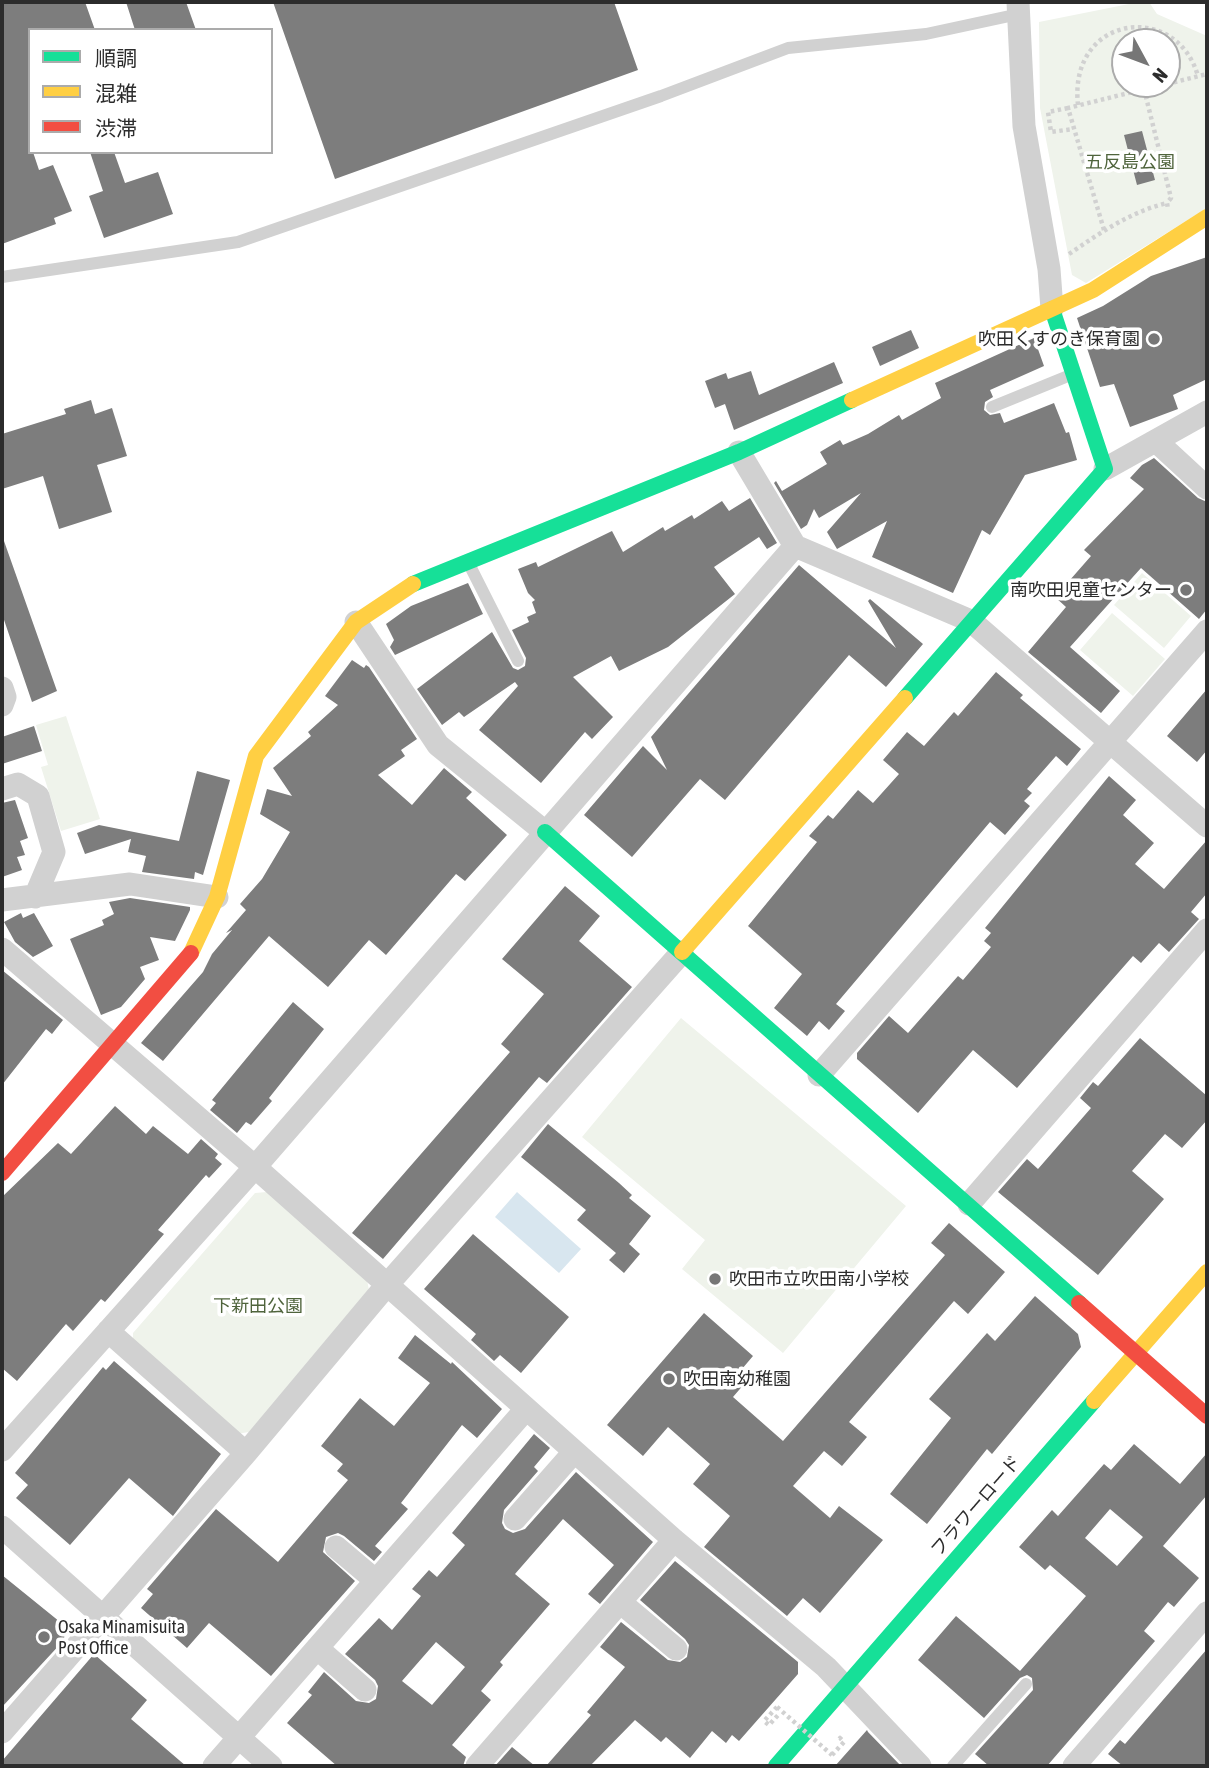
<!DOCTYPE html>
<html>
<head>
<meta charset="utf-8">
<style>
  body { margin:0 }
  #map { position:relative; width:1209px; height:1768px; overflow:hidden; background:#fff; font-family:"Asap Condensed","Noto Sans JP",sans-serif }
  canvas { display:block }
  .frame { position:absolute; inset:0; border:4px solid #2c2c2c; pointer-events:none }
  .legend { position:absolute; left:28px; top:28px; width:245px; height:126px; box-sizing:border-box; background:#fff; border:2px solid #ababab; margin:0; padding:9px 12px; list-style:none; font-size:21px; color:#2c2c2c }
  .legend li { display:flex; align-items:center; gap:14px; height:35px }
  .legend b { width:35px; border:2px solid #ababab }
  .north { position:absolute; left:1111px; top:28px; width:70px; height:70px; box-sizing:border-box; background:#fff; border:2px solid #ababab; border-radius:50%; rotate:131deg; font-size:19px; font-weight:700; line-height:28px; text-align:center; color:#2c2c2c }
  .north::after { content:''; display:block; margin:auto; width:24px; height:32px; background:#767676; clip-path:polygon(50% 0,100% 100%,50% 72%,0 100%) }
</style>
</head>
<body>
<div id="map">
<canvas width="1209" height="1768"></canvas>
<div class="frame"></div>
<ul class="legend">
<li><b style="height:9px;background:#16e098"></b>順調</li>
<li><b style="height:9px;background:#ffcf43"></b>混雑</li>
<li><b style="height:9px;background:#f24e42"></b>渋滞</li>
</ul>
<div class="north">N</div>
</div>
<script>
const c = document.querySelector('canvas').getContext('2d');
c.lineJoin = 'round';
function fill(path, color) { c.fillStyle = color; c.fill(path, 'evenodd'); }
function trace(path, color, width, dash) { c.strokeStyle = color; c.lineWidth = width; c.lineCap = dash ? 'butt' : 'round'; c.setLineDash(dash || []); c.stroke(path); }
function label(font, color, halo, rows, align = 'center') {
  c.font = font + ' "Asap Condensed","Noto Sans JP",sans-serif'; c.lineWidth = 7; c.setLineDash([]); c.textBaseline = 'middle'; c.strokeStyle = halo; c.fillStyle = color; for (const [text, x, y, turn = 0] of rows) {
    c.save(); c.translate(x, y); c.rotate((+turn || 0) * Math.PI / 180); c.textAlign = isNaN(turn) ? turn : align; if (halo) c.strokeText(text, 0, 0); c.fillText(text, 0, 0); c.restore();
  }
}
const green = new Path2D(`
  M1139,2H1149L1157,14L1207,36V208L1086,283L1072,275L1040,108L1039,22ZM1125,42H1167V84H1125Z
  M1142,573L1191,616L1164,648L1114,605Z
  M1112,613L1165,659L1133,696L1080,650Z
  M66,716L100,819L61,831L41,767L48,765L36,725Z
  M681,1018L906,1206L783,1353L682,1269L705,1240L582,1137Z
  M267,1192L367,1280L370,1295L249,1432L236,1434L133,1343V1333L255,1193Z`);
const water = new Path2D(`
  M517,1192L581,1249L559,1273L495,1217Z`);
const building = new Path2D(`
  M2,2H85L95,30H30V152H33L39,170L53,165L72,211L54,218L56,224L2,244Z
  M126,2H186L196,30H135Z
  M273,2H614L638,70L335,179Z
  M1142,131L1155,180L1137,185L1124,135Z
  M90,152H114L125,183L158,172L173,214L104,238L89,196L103,191Z
  M1207,257V379L1173,395L1178,409L1130,427L1114,384L1100,387L1077,318L1103,306L1151,276Z
  M911,330L919,348L880,366L872,347Z
  M1034,338L1044,366L990,390L993,397L985,402L984,410L990,415L1000,413L1004,423L1054,403L1066,433L1069,432L1077,460L1025,475L990,535L982,530L953,593L872,557L887,521L837,549L827,532L861,493L819,518L814,509L807,525L801,529L774,483L776,481L782,491L827,464L820,452L840,440L843,445L868,434L899,415L902,420L941,398L935,383Z
  M834,362L843,383L734,430L725,404L715,408L705,381L726,373L728,379L751,371L759,395Z
  M91,400L95,414L112,408L127,456L97,465L112,512L59,529L43,476L2,489V434L66,414L64,409Z
  M1154,458L1198,498L1207,502V609L1199,619L1141,568L1070,647L1120,691L1101,713L1028,652L1066,607L1055,597L1091,556L1084,550L1144,489L1130,478L1142,465Z
  M750,498L777,543L767,549L759,537L714,567L735,594L668,647L619,671L611,656L573,677L613,717L592,739L585,732L541,783L479,730L518,686L515,682L464,717L459,712L442,725L417,689L492,632L513,668L518,670L525,666L526,658L512,630L529,622L527,617L536,613L532,602L535,600L528,593L518,569L536,562L538,567L612,531L623,552L663,527L665,531L692,515L694,519L722,501L729,511Z
  M2,541H4L57,691L32,702L2,614Z
  M799,565L896,648L868,601L870,599L923,644L886,687L849,655L725,800L700,779L632,857L584,815L643,746L667,770L651,737Z
  M468,583L483,614L395,655L390,647L394,640L386,624L411,606Z
  M352,660L364,668L366,665L369,667L417,739L401,750L405,756L378,775L412,805L444,768L472,792L466,798L507,835L465,881L456,874L386,955L369,940L328,987L269,936L163,1061L141,1043L203,972L212,954L232,930L226,933L246,910L240,904L262,879L290,832L260,814L267,789L292,796L273,768L311,736L308,732L338,705L325,696Z
  M996,672L1023,695L1020,698L1081,749L1067,766L1056,756L1027,789L1032,793L1024,801L1030,806L1005,835L990,822L836,1004L845,1011L829,1030L819,1021L807,1036L774,1008L802,974L748,926L817,842L809,836L828,815L833,819L858,790L873,803L899,774L883,760L907,732L924,746L954,712L958,716Z
  M1207,689V750L1197,762L1167,736Z
  M34,726L42,751L2,764V737Z
  M197,771L230,780L203,875L195,872L194,879L142,872L146,856L128,852L131,839L85,854L77,833L99,825L179,841Z
  M1109,776L1136,800L1123,815L1154,843L1135,864L1164,889L1207,840V893L1191,912L1199,919L1169,952L1159,943L1141,963L1133,956L1017,1088L973,1050L918,1113L857,1059V1053L889,1016L908,1033L958,976L963,980L991,947L984,941L991,933L985,928Z
  M15,800L28,838L20,841L25,855L17,857L22,870L2,877V803Z
  M565,886L600,916L579,941L632,987L547,1083L539,1077L383,1259L352,1233L510,1052L501,1044L544,994L502,959Z
  M130,898L190,907V910L175,941L150,937L159,960L140,967L145,979L121,1007L101,1015L70,939L104,925L102,920L114,914L109,902Z
  M21,913L23,918L34,913L53,946L33,957L15,942L4,922Z
  M2,970L63,1020L52,1034L46,1029L2,1085Z
  M293,1002L324,1029L269,1098L272,1101L251,1125L246,1122L237,1133L210,1110L216,1103L212,1100Z
  M1140,1038L1207,1096V1120L1182,1148L1165,1134L1132,1171L1164,1199L1098,1275L998,1192L1027,1159L1038,1169L1091,1108L1080,1098L1093,1082L1098,1086Z
  M115,1106L146,1134L153,1126L188,1154L201,1139L218,1154L215,1158L222,1164L209,1178L206,1175L158,1230L164,1234L105,1302L101,1299L73,1331L66,1324L17,1381L2,1368V1197L58,1143L71,1154Z
  M548,1124L619,1183L632,1195L629,1198L651,1216L629,1244L640,1254L624,1273L609,1260L616,1253L577,1220L586,1210L521,1157Z
  M949,1223L1005,1272L968,1314L954,1301L849,1422L867,1437L842,1466L824,1451L793,1486L830,1518L839,1506L883,1540L820,1613L803,1598L787,1616L704,1547L730,1516L693,1484L710,1464L668,1427L643,1456L607,1425L704,1313L753,1356L736,1376L745,1383L733,1397L783,1441L945,1255L931,1243Z
  M473,1234L569,1317L521,1373L500,1355L494,1361L471,1340L476,1334L424,1289Z
  M1035,1296L1078,1334L1081,1347L992,1454L987,1449L927,1524L890,1494L951,1418L929,1399L987,1333L995,1341Z
  M415,1335L451,1364L452,1362L502,1409L477,1438L462,1425L401,1503L408,1509L375,1546L382,1552L374,1561L344,1536L338,1533L326,1537L323,1552L355,1581L271,1676L209,1623L187,1648L141,1608L153,1594L147,1589L216,1509L278,1562L348,1480L337,1471L343,1464L321,1446L360,1398L394,1426L430,1383L398,1358Z
  M114,1361L221,1454L173,1516L129,1478L70,1545L16,1498L28,1485L15,1473L103,1367L106,1370Z
  M534,1434L550,1448L534,1467L538,1471L504,1510L502,1523L505,1529L513,1533L525,1529L576,1472L653,1542L600,1604L588,1594L614,1565L563,1519L515,1574L550,1604L500,1662L503,1665L481,1691L491,1700L452,1745L466,1757L463,1766H337L287,1723L312,1695L308,1692L324,1672L356,1701L369,1703L376,1699L378,1686L375,1680L345,1654L379,1618L392,1630L421,1596L412,1589L429,1570L437,1577L465,1545L452,1533ZM436,1642L465,1667L432,1705L402,1681Z
  M1134,1444L1180,1484L1207,1453V1495L1163,1546L1199,1578L1174,1607L1168,1602L1144,1631L1155,1641L1047,1766H989L975,1754L1033,1690L1032,1678L1027,1675L1020,1678L984,1718L918,1660L956,1616L1020,1671L1086,1596L1050,1565L1045,1570L1019,1547L1052,1510L1058,1516L1104,1464L1111,1470ZM1110,1509L1143,1537L1117,1566L1085,1538Z
  M675,1561L798,1662V1674L739,1741L732,1735L726,1743L712,1731L690,1758L666,1737L661,1742L635,1720L590,1766H546L591,1715L587,1712L625,1667L600,1647L621,1622L668,1660L680,1662L687,1657L689,1645L685,1639L640,1600Z
  M2,1575L65,1626L64,1640L2,1707Z
  M1207,1649V1766H1123L1108,1754L1120,1740L1125,1744Z
  M94,1654L147,1700L131,1719L186,1766H2V1761Z
  M867,1730L868,1732L901,1766H835Z
  M512,1747L535,1766H495Z`);
const path = new Path2D(`
  M1167,84L1207,74
  M1144,89L1171,198L1167,203L1168,209
  M1078,105C1068,15 1176,0 1198,76
  M1068,108L1048,112L1051,132L1073,129
  M1104,230L1068,108L1165,84
  M1069,254C1100,233 1130,212 1167,203
  M777,1707L764,1721L769,1725L780,1713
  M832,1755L844,1742L840,1738L837,1741`);
const lane = new Path2D(`
  M2,277L238,242L661,96L788,48L926,34L1019,14
  M992,407L1073,374
  M469,564L518,661
  M953,1766L1026,1684`);
const street = new Path2D(`
  M1018,2L1024,126L1049,269L1052,309
  M1156,441L1207,488
  M739,452L795,546L971,621L1207,826
  M1105,469L1207,412
  M356,622L438,745L545,832
  M2,688L5,697L2,705
  M2,789L18,784L38,796L54,852L35,897
  M2,900L130,884L217,897
  M2,949L255,1167L674,1540L826,1667L920,1766
  M819,1075L1207,631
  M969,1204L1207,930
  M108,1331L246,1453
  M2,1450L255,1167L795,546
  M515,1519L574,1452
  M2,1527L271,1766
  M336,1547L375,1580
  M620,1602L676,1649
  M317,1648L365,1690
  M2,1732L246,1453L386,1286L682,952
  M214,1766L526,1409
  M477,1766L674,1540
  M1074,1766L1207,1613`);
const fast = new Path2D(`
  M413,584L739,452L852,400
  M905,698L1105,469L1052,309
  M545,832L1079,1303
  M776,1766L1094,1401`);
const slow = new Path2D(`
  M852,400L1093,290L1207,217
  M682,952L905,698
  M191,953L217,897L256,756L356,622L413,584
  M1094,1401L1207,1272`);
const jam = new Path2D(`
  M2,1173L191,953
  M1079,1303L1207,1416`);
const pathBridge = new Path2D(`
  M777,1707L832,1755`);
const markers = [
  [1154,339,7,"#767676"],
  [1186,590,7,"#767676"],
  [715,1279,7,"#767676"],
  [669,1379,7,"#767676"],
  [44,1637,7,"#767676"]
];
const parkNames = [
  ["五反島公園",1130,162],
  ["下新田公園",258,1306]
];
const poiNames = [
  ["吹田くすのき保育園",1140,339,"right"],
  ["南吹田児童センター",1172,590,"right"],
  ["吹田市立吹田南小学校",729,1279],
  ["吹田南幼稚園",683,1379],
  ["Osaka Minamisuita",58,1627],
  ["Post Office",58,1648]
];
const streetNames = [
  ["フラワーロード",976,1506,-49]
];
fill(green, '#eff3eb');
fill(water, '#d8e6ef');
fill(building, '#7d7d7d');
trace(path, '#d1d1d1', 4.5, [3.5, 3.5]);
trace(lane, '#d1d1d1', 12);
trace(street, '#d1d1d1', 23);
trace(fast, '#16e098', 16);
trace(slow, '#ffcf43', 16);
trace(jam, '#f24e42', 16);
trace(pathBridge, '#d1d1d1', 4.5, [3.5, 3.5]);
for (const [x, y, r, color] of markers) { const dot = new Path2D(); dot.arc(x, y, r, 0, 2 * Math.PI); c.fillStyle = color; c.fill(dot); trace(dot, '#fff', 2.5); }
label('18px', '#4f643c', '#fff', parkNames);
label('18px', '#2c2c2c', '#fff', poiNames, 'left');
label('18px', '#2c2c2c', '#fff', streetNames);
</script>
</body>
</html>
